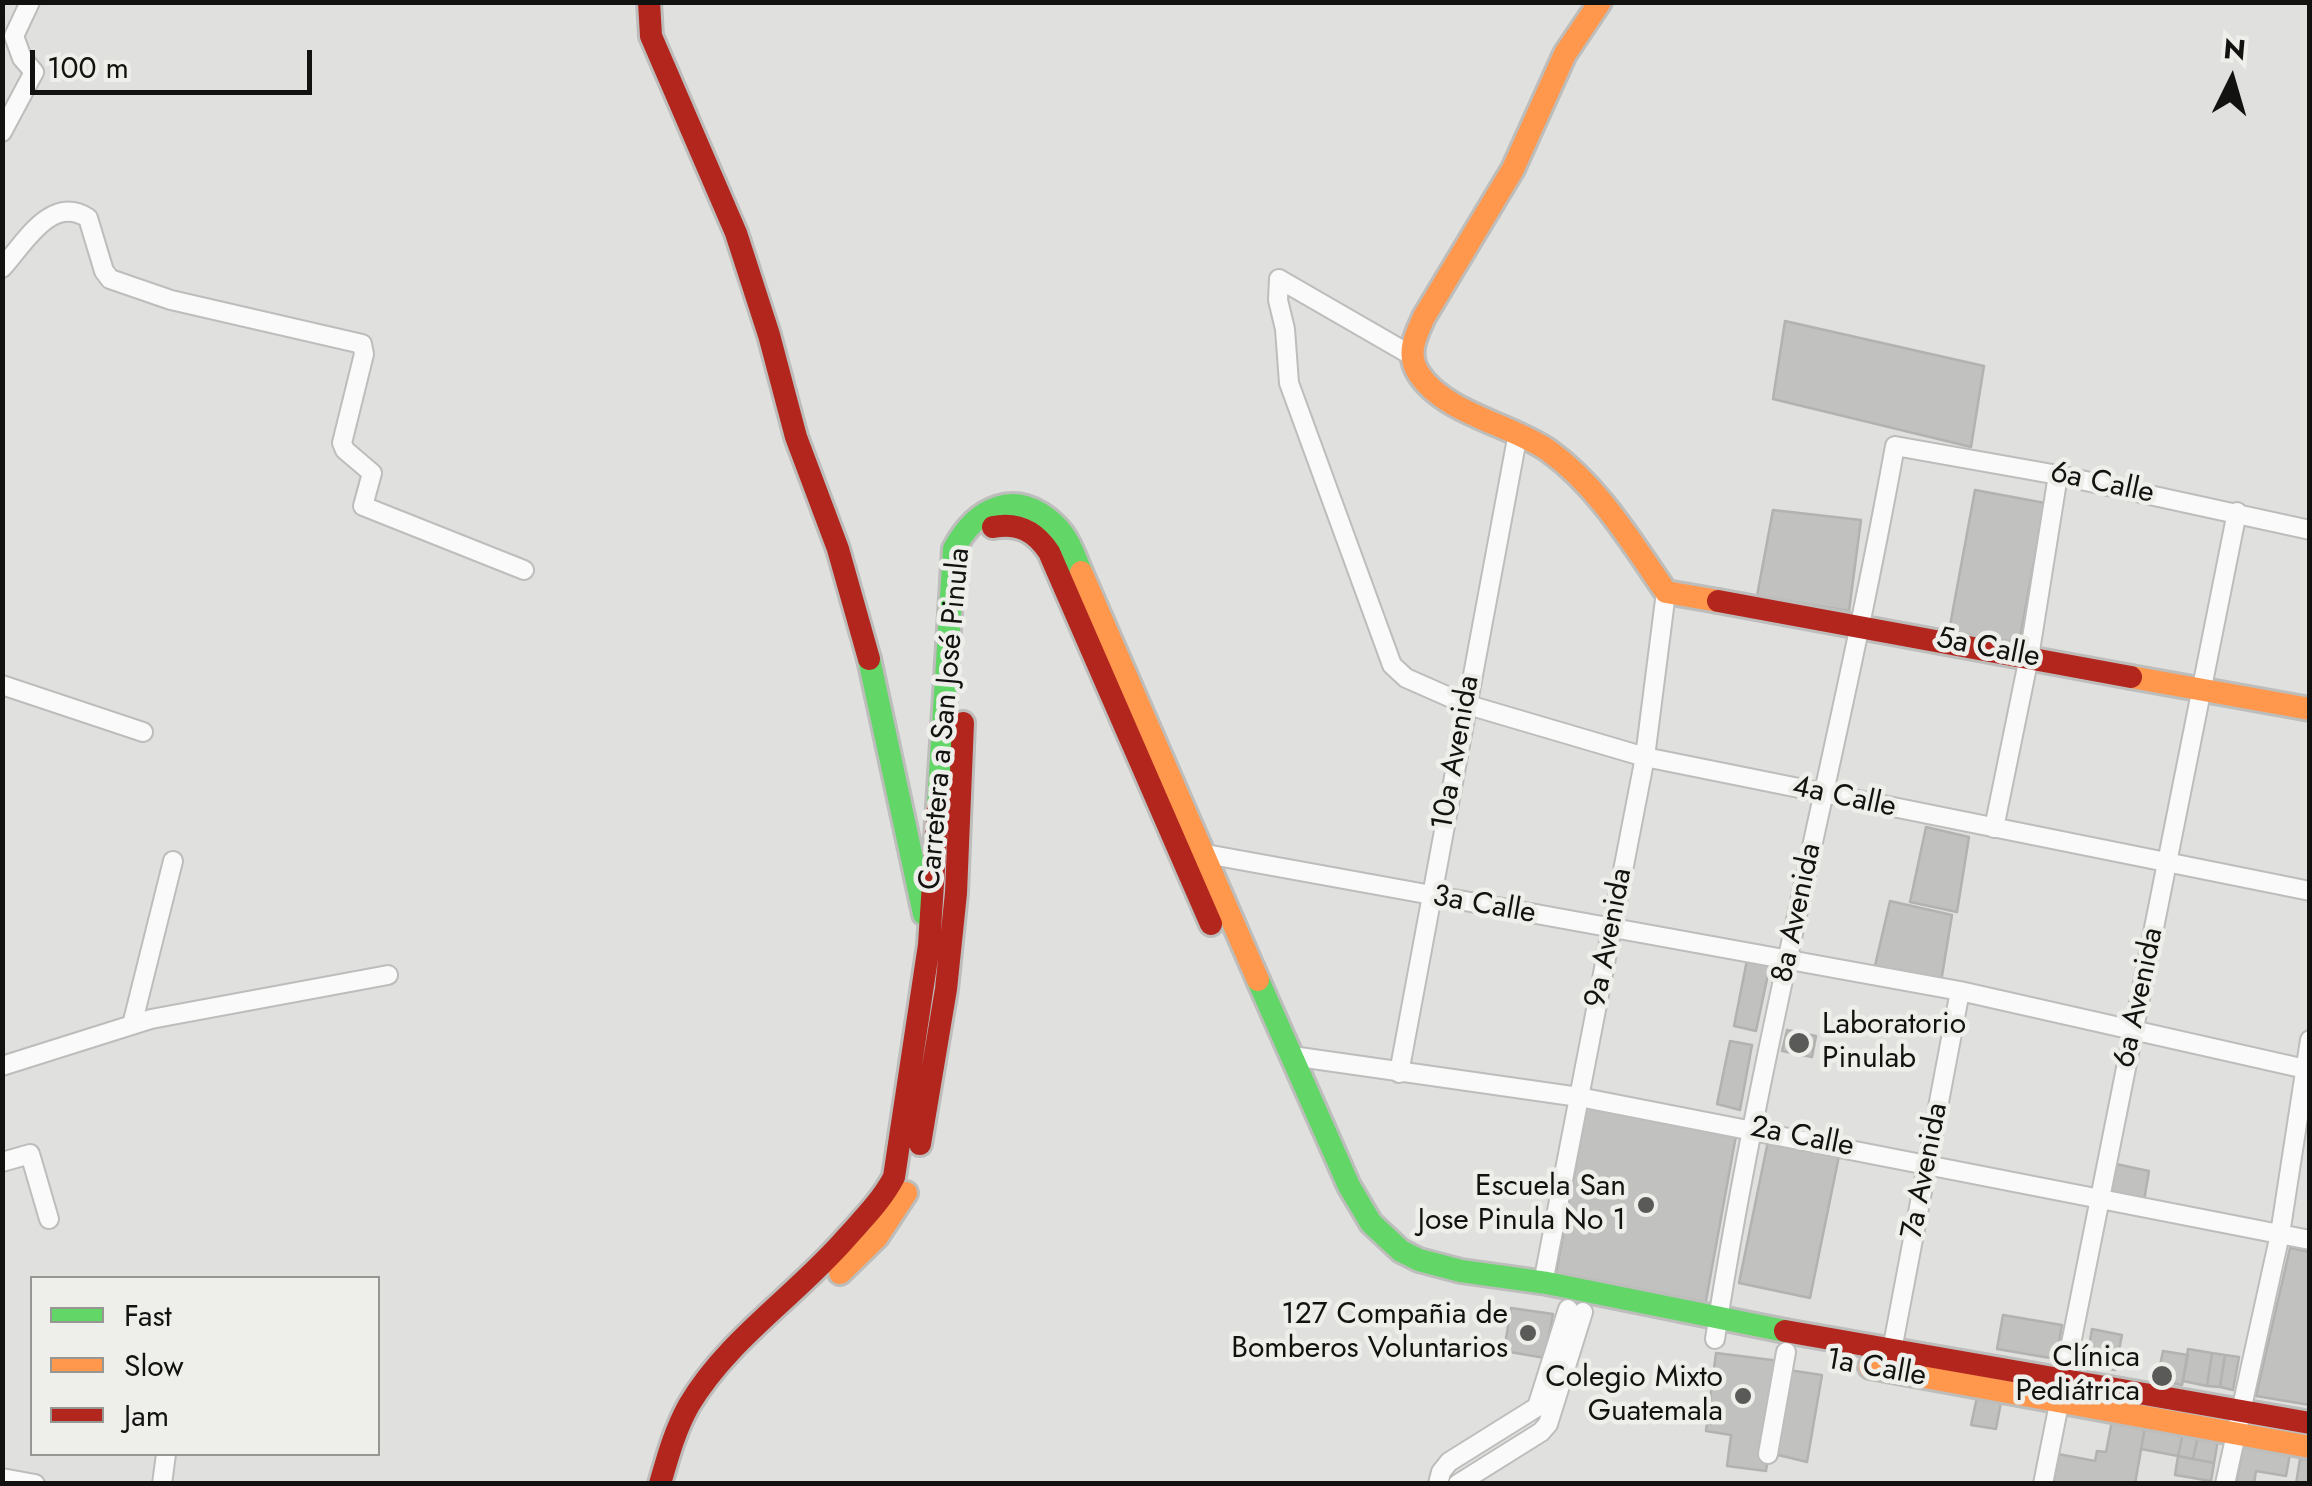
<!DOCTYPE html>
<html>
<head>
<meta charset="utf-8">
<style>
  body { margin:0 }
  #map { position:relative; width:2312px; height:1486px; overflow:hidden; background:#e0e0de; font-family:Jost,sans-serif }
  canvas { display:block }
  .frame { position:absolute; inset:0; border:5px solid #121211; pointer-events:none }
  .legend { position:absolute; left:30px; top:1276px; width:350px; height:180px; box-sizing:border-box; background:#eeeeea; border:2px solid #969693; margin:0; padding:12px 18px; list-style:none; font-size:30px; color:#121211 }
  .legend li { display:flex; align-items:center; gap:20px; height:50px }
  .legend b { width:50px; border:2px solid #969693 }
  .north { position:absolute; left:2182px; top:30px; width:100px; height:100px; -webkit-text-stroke:8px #eeeeea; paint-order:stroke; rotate:5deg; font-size:28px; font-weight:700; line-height:40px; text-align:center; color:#121211 }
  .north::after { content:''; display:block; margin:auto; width:35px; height:45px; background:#121211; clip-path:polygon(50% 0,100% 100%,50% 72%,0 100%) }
  .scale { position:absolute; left:30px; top:50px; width:282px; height:45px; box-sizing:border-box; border:5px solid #121211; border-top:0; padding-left:12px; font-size:30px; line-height:35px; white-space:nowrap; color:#121211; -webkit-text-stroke:8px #eeeeea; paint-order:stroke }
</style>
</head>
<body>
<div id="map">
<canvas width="2312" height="1486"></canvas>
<div class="frame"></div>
<ul class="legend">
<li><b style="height:12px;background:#63d668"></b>Fast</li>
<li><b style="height:12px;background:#ff974d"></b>Slow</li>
<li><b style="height:12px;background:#b3261e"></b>Jam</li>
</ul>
<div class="north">N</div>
<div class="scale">100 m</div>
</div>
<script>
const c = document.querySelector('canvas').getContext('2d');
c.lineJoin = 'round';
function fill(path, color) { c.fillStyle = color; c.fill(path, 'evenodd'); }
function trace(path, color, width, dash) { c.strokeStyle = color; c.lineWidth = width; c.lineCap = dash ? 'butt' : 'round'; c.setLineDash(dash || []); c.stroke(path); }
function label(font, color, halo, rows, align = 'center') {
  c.font = font + ' Jost,sans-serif'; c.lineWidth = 9; c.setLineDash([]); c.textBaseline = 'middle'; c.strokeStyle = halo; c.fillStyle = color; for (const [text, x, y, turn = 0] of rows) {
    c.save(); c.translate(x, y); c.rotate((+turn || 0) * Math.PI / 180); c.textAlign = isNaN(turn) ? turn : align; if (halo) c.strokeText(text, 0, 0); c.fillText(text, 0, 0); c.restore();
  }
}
const building = new Path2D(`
  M1785,321L1984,366L1971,447L1773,399Z
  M1975,490L2045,503L2019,643L1949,631Z
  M1773,510L1861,520L1849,611L1757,596Z
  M1926,827L1969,837L1957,912L1910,902Z
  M1890,901L1952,915L1941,982L1874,970Z
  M1747,960L1770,965L1756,1031L1734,1026Z
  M1787,1030L1816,1036L1812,1057L1782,1051Z
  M1730,1041L1752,1045L1740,1110L1717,1104Z
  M1587,1104L1737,1130L1705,1306L1555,1279Z
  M1768,1141L1839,1156L1810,1298L1739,1283Z
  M2111,1163L2149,1171L2144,1201L2106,1194Z
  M2290,1248L2310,1252V1405L2256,1396Z
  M1511,1308L1553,1314L1545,1358L1504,1351Z
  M2003,1315L2062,1325L2056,1359L1997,1349Z
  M2092,1329L2122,1335L2115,1370L2086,1364Z
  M2188,1349L2212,1353L2207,1386L2183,1381Z
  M2163,1351L2188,1355L2182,1385L2157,1380Z
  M1716,1353L1780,1361L1766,1471L1727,1466L1731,1435L1706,1431Z
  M2212,1353L2225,1355L2220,1387L2207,1386Z
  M2225,1355L2239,1357L2233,1390L2220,1387Z
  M1788,1370L1822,1375L1807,1462L1774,1454Z
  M1977,1397L2001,1402L1996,1429L1971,1425Z
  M2112,1421L2145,1427L2135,1484H2053L2058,1454L2095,1461L2097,1451L2106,1452Z
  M2145,1427L2183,1433L2178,1456L2141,1449Z
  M2183,1433L2198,1436L2193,1459L2178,1456Z
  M2198,1436L2218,1440L2214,1463L2193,1459Z
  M2243,1445L2290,1454L2286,1476L2256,1471L2254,1484H2236Z
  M2178,1456L2214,1463L2211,1481L2175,1475Z
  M2300,1459L2310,1460V1484H2296Z`);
const street = new Path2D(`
  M2,132L34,72L22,58L14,36L30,2
  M2,268C24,244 51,194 88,218L104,271L110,279L171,300L362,344L364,354L342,443L345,450L372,473L363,506L524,570
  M1279,279L1278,300L1285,329L1289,383L1392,665L1406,678L1465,704L1645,757L2310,891
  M1279,279L1409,354
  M2,685L143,732
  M1994,828L2029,657L2058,475
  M1195,852L1960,991L2310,1070
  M132,1025L173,861
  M1292,1056L1579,1097L2310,1240
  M2,1066L151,1019L388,975
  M1399,1073L1518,433
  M2,1162L30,1154L49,1219
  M1543,1283L1645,757L1666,592
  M1715,1339C1761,1039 1841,745 1895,446L2058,475L2310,530
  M1892,1350L1960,991
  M1768,1454L1786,1352
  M2,1478L35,1484
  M162,1484L166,1454
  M1438,1484L1441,1472L1449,1462L1537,1407L1568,1309
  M1458,1484L1541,1432L1548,1424L1583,1312
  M2043,1484L2237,512
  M2225,1484L2280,1234L2310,1040`);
const fast = new Path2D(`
  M869,659L924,914
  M938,807L954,549C976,508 1016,487 1055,525C1068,537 1074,555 1081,572
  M1258,980L1349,1186L1371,1223L1401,1251L1419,1260L1461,1271L1547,1283L1785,1331`);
const slow = new Path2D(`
  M1600,2L1565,54L1513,169L1424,317C1415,337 1406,354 1419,374C1444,413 1512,425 1549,451C1599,487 1632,543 1666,592L1718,601
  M1081,572L1258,980
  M2131,677L2310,709
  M840,1273L877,1237L906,1193
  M1870,1367L2310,1447`);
const jam = new Path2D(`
  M649,2L651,36L736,233L769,335L796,437L838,549L869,659
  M993,527C1018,522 1035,531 1049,552L1211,924
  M1718,601L2131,677
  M920,1144L946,989L956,893L963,723
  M1785,1331L2310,1423
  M660,1484C668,1456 675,1430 689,1405C728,1339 797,1295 847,1237C864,1218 882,1200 894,1177L929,945L938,807`);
const markers = [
  [1799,1043,12,"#5a5a59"],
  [1646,1205,10,"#5a5a59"],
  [1528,1333,10,"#5a5a59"],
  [2162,1376,12,"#5a5a59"],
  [1743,1396,10,"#5a5a59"]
];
const streetNames = [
  ["6a Calle",2102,484,12],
  ["5a Calle",1988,649,11],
  ["Carretera a San José Pinula",946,719,-85],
  ["10a Avenida",1457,753,-80],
  ["4a Calle",1844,798,12],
  ["3a Calle",1484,906,10],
  ["8a Avenida",1798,913,-78],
  ["9a Avenida",1610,938,-79],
  ["6a Avenida",2140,998,-78],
  ["2a Calle",1802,1138,11],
  ["7a Avenida",1926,1171,-79],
  ["1a Calle",1876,1369,10]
];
const poiNames = [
  ["Laboratorio",1822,1026,"left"],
  ["Pinulab",1822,1060,"left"],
  ["Escuela San",1626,1188],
  ["Jose Pinula No 1",1626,1222],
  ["127 Compañia de",1508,1316],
  ["Bomberos Voluntarios",1508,1350],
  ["Clínica",2140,1359],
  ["Pediátrica",2140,1393],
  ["Colegio Mixto",1723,1379],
  ["Guatemala",1723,1413]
];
fill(building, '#c1c1c0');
trace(building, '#b2b2b1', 2.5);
trace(street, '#bdbdbc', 22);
trace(fast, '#bdbdbc', 28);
trace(slow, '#bdbdbc', 28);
trace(jam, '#bdbdbc', 28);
trace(street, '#fafafa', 18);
trace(fast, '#63d668', 22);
trace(slow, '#ff974d', 22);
trace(jam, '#b3261e', 22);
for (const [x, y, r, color] of markers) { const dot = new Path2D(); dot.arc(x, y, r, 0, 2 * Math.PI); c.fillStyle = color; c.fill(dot); trace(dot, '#eeeeea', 4); }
label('30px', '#121211', '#eeeeea', streetNames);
label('30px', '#121211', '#eeeeea', poiNames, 'right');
</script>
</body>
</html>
